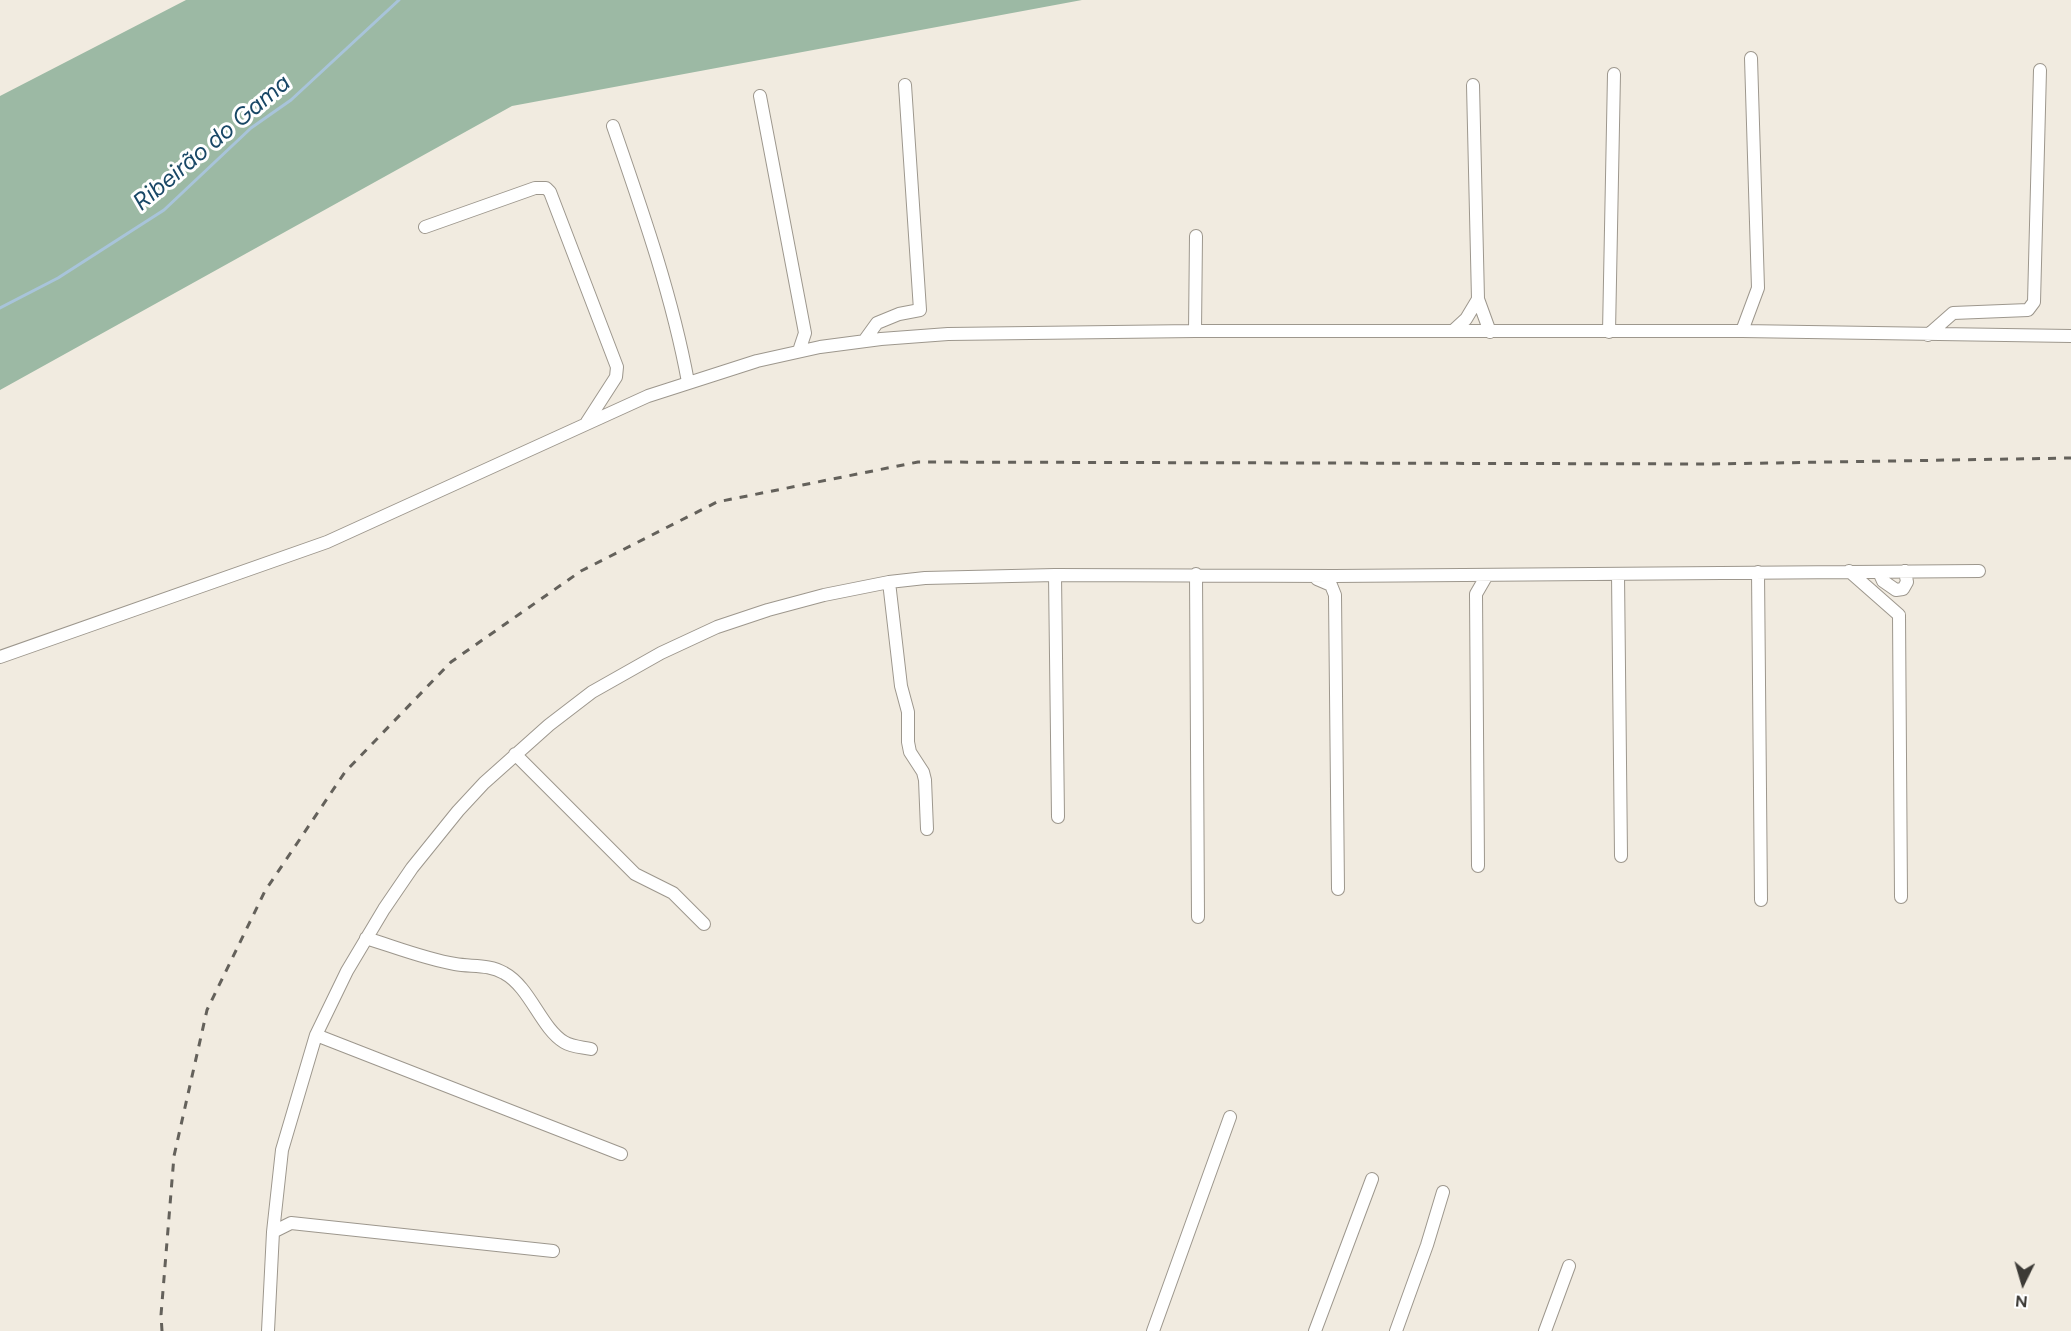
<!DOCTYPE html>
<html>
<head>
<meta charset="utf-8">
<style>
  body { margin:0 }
  #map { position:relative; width:2071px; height:1331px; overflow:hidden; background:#f1ebe0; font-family:Figtree,sans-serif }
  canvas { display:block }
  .north { position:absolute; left:1993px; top:1253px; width:60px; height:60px; -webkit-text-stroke:4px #fff; paint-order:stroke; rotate:185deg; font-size:16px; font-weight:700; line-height:24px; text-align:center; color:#3c3a36 }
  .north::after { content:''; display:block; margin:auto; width:21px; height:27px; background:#3c3a36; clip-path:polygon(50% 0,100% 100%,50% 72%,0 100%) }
</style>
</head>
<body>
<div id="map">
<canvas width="2071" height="1331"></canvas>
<div class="north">N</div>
</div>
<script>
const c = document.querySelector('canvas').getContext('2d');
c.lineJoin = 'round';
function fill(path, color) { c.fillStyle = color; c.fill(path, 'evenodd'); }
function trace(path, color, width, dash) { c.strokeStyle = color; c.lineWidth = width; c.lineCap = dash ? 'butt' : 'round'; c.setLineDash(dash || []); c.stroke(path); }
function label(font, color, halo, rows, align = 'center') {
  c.font = font + ' Figtree,sans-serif'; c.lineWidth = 6; c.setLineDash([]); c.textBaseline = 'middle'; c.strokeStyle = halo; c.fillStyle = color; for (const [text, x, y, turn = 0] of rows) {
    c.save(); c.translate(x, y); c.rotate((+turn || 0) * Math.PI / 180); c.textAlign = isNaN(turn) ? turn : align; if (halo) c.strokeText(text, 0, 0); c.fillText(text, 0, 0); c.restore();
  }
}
const forest = new Path2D(`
  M186,0H1082L512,106L0,390V96Z`);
const stream = new Path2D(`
  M0,308L58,278L164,210L251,128L291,100L399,0`);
const minor = new Path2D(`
  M1473,85L1478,299L1490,332
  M760,96L805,333L799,351
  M613,126C642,210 672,295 688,382
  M425,227L535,188H546L550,192L617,367L616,377L587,422
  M1195,331L1196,236
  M1453,331L1466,319L1478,299
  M1742,331L1758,288L1751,58
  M1609,332L1614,74
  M1928,335L1953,313L2028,310L2034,302L2040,70
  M864,341L877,323L899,314L920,310L905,85
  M1849,571L1899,615L1901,897
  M1758,572L1761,900
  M1879,572L1883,581L1896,590L1903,589L1907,582L1905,571
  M1196,574L1198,917
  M1618,574L1621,856
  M1055,575L1058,817
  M1317,579L1331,585L1335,595L1338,889
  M889,582L901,686L908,712V742L910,752L923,772L925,780L927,829
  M0,657L327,542L648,396L757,361L820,347L881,339L948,334L1195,331H1742L2071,336
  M515,754L635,874L673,893L704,924
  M1478,866L1476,594L1487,575
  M366,938C395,947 425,959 455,964C471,967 489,964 504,973C530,987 541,1028 564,1042C572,1047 582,1047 591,1049
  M316,1035L621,1154
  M273,1232L291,1223L553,1251
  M268,1331L273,1232L282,1150L316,1035L347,971L384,909L412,868L458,811L484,783L549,725L592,692L661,653L717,627L768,610L824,595L889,582L925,578L1055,575L1334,576L1979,571
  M1153,1331L1230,1117
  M1315,1331L1372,1179
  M1396,1331L1427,1245L1443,1192
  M1545,1331L1569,1266`);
const rail = new Path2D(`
  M162,1331L161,1315L174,1156L207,1010L265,891L345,772L451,662L581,571L717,502L918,462L1710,464L2071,458`);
const waterNames = [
  ["Ribeirão do Gama",212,143,-40]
];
fill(forest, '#9cb9a4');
trace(stream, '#a8c4da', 3);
trace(minor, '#9d978d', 14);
trace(minor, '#fff', 12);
trace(rail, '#64615b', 3, [8, 8]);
label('italic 24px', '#184766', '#fff', waterNames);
</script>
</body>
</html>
